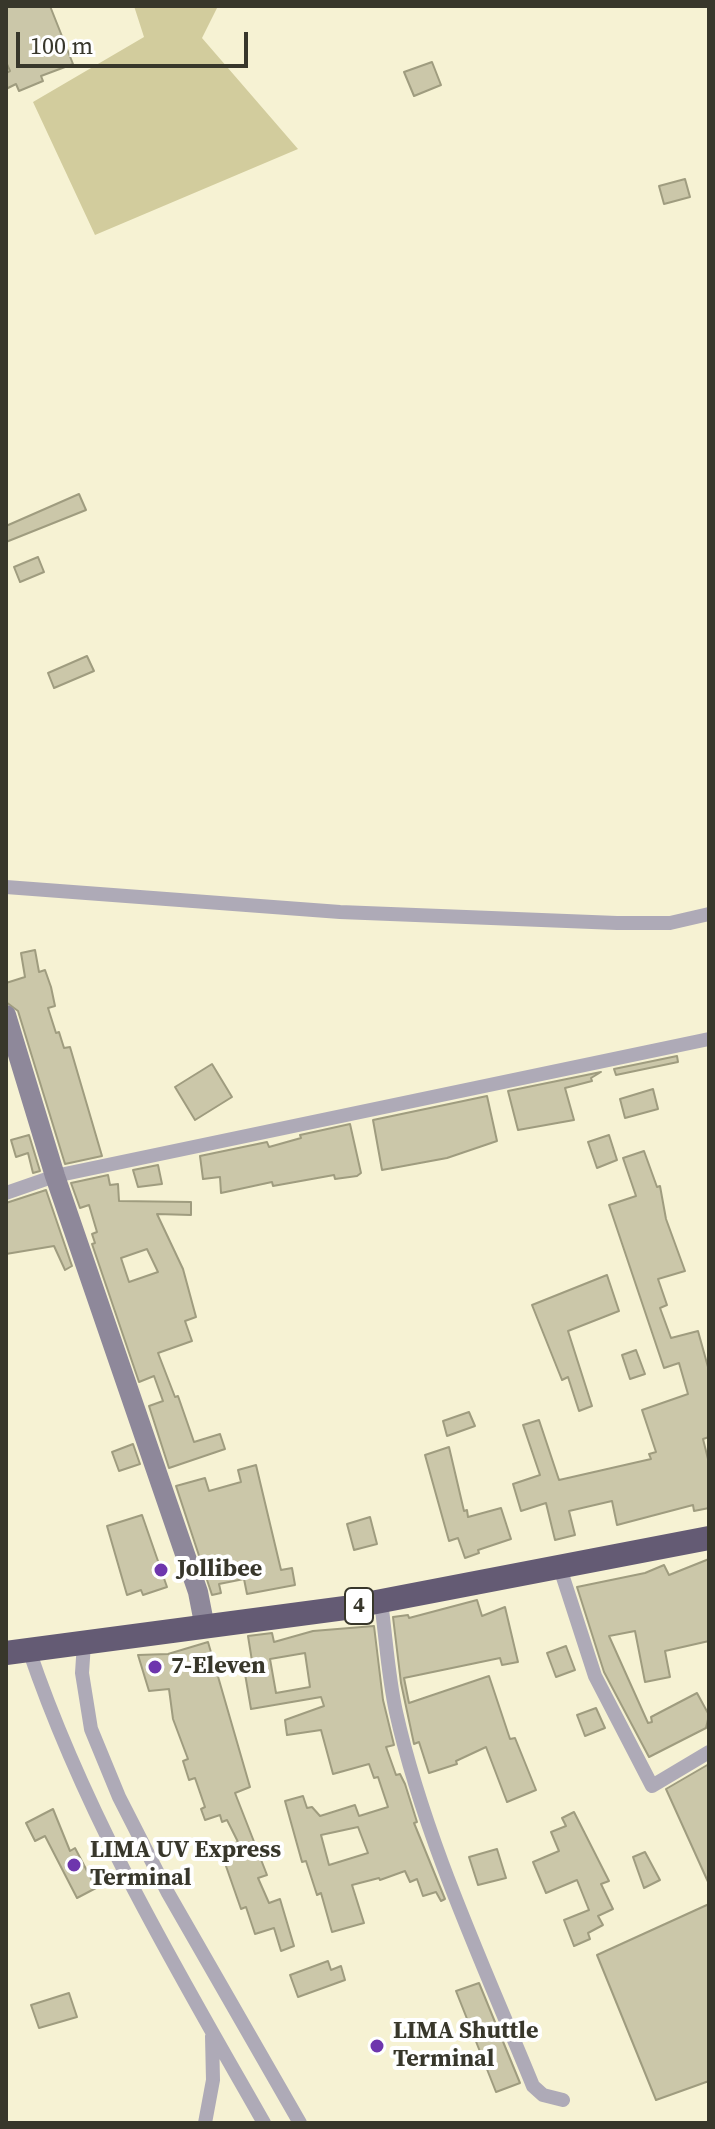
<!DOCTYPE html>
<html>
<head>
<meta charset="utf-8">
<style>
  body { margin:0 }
  #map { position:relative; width:715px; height:2129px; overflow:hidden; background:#f6f2d3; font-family:"Source Serif 4",serif }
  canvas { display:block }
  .frame { position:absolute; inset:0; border:8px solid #38372b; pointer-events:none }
  .scale { position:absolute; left:16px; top:32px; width:232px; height:36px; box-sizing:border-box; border:4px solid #38372b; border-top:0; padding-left:10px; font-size:24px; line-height:28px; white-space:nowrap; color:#38372b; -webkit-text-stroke:6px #fff; paint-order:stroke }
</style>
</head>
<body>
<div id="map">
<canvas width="715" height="2129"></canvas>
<div class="frame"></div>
<div class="scale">100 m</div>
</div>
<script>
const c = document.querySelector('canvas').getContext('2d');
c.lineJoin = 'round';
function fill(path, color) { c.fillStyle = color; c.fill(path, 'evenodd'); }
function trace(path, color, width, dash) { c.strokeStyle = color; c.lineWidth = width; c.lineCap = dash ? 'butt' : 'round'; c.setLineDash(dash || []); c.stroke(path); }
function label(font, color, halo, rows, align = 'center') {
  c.font = font + ' "Source Serif 4",serif'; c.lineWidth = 8; c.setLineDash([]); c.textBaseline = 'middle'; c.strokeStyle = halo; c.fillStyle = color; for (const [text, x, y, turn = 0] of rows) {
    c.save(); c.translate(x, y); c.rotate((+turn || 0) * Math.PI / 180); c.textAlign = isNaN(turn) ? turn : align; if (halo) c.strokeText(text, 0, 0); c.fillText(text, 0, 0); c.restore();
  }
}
const green = new Path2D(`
  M134,6H218L202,38L298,149L95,235L33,102L144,37Z`);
const building = new Path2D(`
  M6,6H50L73,64L41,76L43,81L19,91L16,84L6,89V73L10,71L6,62Z
  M432,62L441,85L414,96L404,72Z
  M685,179L690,197L664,204L659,186Z
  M79,494L86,510L6,542V526Z
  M38,557L44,572L20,582L14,567Z
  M87,656L94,671L54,688L48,673Z
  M35,950L39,972L45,970L51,987L55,1006L48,1008L56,1033L59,1032L64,1048L70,1047L102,1156L65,1164L18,1011L6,1002V983L25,977L21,953Z
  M677,1056L678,1062L616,1075L614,1069Z
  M212,1064L232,1097L195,1120L175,1087Z
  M601,1072L591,1078L592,1081L565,1088L574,1120L518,1130L508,1091Z
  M653,1089L658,1109L625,1118L620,1099Z
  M487,1096L497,1141L447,1158L382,1170L373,1120Z
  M350,1124L361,1173L357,1176L335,1179L334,1175L273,1186L272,1182L221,1193L220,1177L203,1179L200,1156L267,1142L269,1147L301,1138L300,1135Z
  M29,1135L40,1171L33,1173L28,1153L16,1157L11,1140Z
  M609,1135L617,1160L597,1168L588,1142Z
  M644,1151L657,1187L660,1186L666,1219L685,1271L658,1279L667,1305L660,1308L671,1338L698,1331L708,1367L709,1437L703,1439L709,1463V1508L694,1511L693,1505L617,1525L612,1501L569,1511L575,1535L555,1540L546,1503L521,1511L513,1484L540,1475L523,1425L539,1420L559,1480L651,1459L649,1454L656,1452L642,1410L688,1394L679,1363L664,1368L609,1205L636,1196L623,1158Z
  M158,1165L162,1184L138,1187L133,1170Z
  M108,1175L110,1185L118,1184L119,1201L191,1202V1215L157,1214L183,1269L196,1317L185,1321L192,1341L158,1353L175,1397L178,1396L194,1442L220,1434L225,1449L169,1468L149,1406L163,1401L154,1376L139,1382L92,1244L95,1243L92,1234L97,1232L89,1205L80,1208L71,1183ZM147,1249L158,1272L129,1282L121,1258Z
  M46,1190L72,1266L65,1270L54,1246L6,1254V1203Z
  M607,1275L619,1311L568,1331L592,1406L579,1411L568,1377L562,1380L532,1305Z
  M636,1350L645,1374L630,1379L622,1355Z
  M469,1412L475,1426L447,1436L443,1421Z
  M133,1444L140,1464L119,1471L112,1452Z
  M449,1447L464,1511L467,1510L468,1517L501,1508L511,1539L478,1550L479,1553L465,1558L458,1538L449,1541L425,1455Z
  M256,1465L281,1570L292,1568L295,1585L247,1594L244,1579L219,1584L221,1593L212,1595L176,1486L205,1478L209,1491L241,1482L238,1470Z
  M142,1515L167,1587L143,1595L141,1590L127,1595L107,1526Z
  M370,1517L377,1544L354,1550L347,1524Z
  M709,1559V1641L665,1651L670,1677L645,1682L635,1631L609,1636L648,1723L652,1722L651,1717L697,1693L709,1715L706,1728L649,1757L604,1672L577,1587L645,1573L664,1565L669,1575Z
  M477,1600L482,1616L505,1607L518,1662L502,1665L500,1658L404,1678L409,1703L489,1676L510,1739L515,1738L536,1790L507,1802L486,1747L456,1761L457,1764L429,1773L419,1742L414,1744L401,1683L393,1617L408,1615L409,1618Z
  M374,1626L383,1700L394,1745L386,1747L396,1775L400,1774L405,1784L417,1822L414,1823L445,1899L441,1901L436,1892L423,1896L417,1879L410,1882L405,1871L380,1880L379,1878L352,1885L364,1923L332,1932L321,1893L317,1895L306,1861L302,1862L285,1801L303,1796L307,1808L312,1807L320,1816L355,1805L359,1816L388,1807L378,1777L374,1778L369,1764L333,1774L321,1730L287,1735L285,1720L324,1706L321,1697L251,1709L243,1662L252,1661L248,1636L272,1633L274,1642L313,1631ZM305,1653L310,1687L276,1693L270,1659ZM358,1827L368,1853L329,1865L321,1835Z
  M208,1642L250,1787L235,1793L267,1875L258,1878L269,1903L280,1899L294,1946L281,1951L274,1928L255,1934L246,1907L241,1909L220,1849L238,1842L227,1820L222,1822L220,1815L205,1820L201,1809L205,1807L195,1778L189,1780L183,1761L188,1759L173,1719L169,1689L149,1691L138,1655L168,1654Z
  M566,1646L575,1670L556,1677L547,1653Z
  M596,1708L605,1728L585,1736L577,1715Z
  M709,1764V1884L666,1789Z
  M53,1809L70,1851L75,1848L96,1888L77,1898L45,1836L35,1841L26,1823Z
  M574,1812L609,1881L601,1884L613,1909L598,1916L603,1925L588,1933L590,1939L574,1946L564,1920L589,1910L577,1880L546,1893L533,1862L559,1851L551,1832L566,1826L562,1818Z
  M497,1849L506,1878L478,1885L469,1857Z
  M645,1852L660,1880L644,1888L633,1857Z
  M709,1904V2081L656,2100L597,1955Z
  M328,1961L331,1970L341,1966L345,1980L298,1997L290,1975Z
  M479,1983L520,2083L496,2092L456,1991Z
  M69,1993L77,2017L39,2028L31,2005Z`);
const street = new Path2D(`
  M6,887L340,912L617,923H670L709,914
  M6,1193L55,1176L709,1039
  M560,1568L595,1676L652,1786L709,1752
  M381,1602C386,1638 388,1676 396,1712C424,1838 484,1966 533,2086L543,2095L563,2100
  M84,1643L82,1673L91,1729L119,1797L168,1893L300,2123
  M29,1650C86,1818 177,1970 264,2123
  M205,2123L213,2080L212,2036`);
const secondary = new Path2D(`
  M6,1015L55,1176L198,1592L205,1628`);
const highway = new Path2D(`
  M6,1653L345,1608L709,1538`);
const markers = [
  [161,1570,8,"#6e36ad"],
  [155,1667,8,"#6e36ad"],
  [74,1865,8,"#6e36ad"],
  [377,2046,8,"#6e36ad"]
];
const shields = [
  [359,1606,28]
];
const shieldNames = [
  ["4",359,1606]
];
const poiNames = [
  ["Jollibee",177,1570],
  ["7-Eleven",171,1667],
  ["LIMA UV Express",90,1851],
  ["Terminal",90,1879],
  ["LIMA Shuttle",393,2032],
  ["Terminal",393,2060]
];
fill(green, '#d2cc9d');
fill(building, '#cbc7a9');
trace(building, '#9f9c7f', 2);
trace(street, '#aeaab7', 14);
trace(secondary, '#8e889a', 20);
trace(highway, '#645b74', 24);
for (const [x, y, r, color] of markers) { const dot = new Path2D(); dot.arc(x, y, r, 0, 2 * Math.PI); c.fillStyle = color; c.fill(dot); trace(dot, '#fff', 3); }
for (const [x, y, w] of shields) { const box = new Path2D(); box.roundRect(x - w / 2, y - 18, w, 36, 6); c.fillStyle = '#fff'; c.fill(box); trace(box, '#38372b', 2); }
label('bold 22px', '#38372b', null, shieldNames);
label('bold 24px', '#38372b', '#fff', poiNames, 'left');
</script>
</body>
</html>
